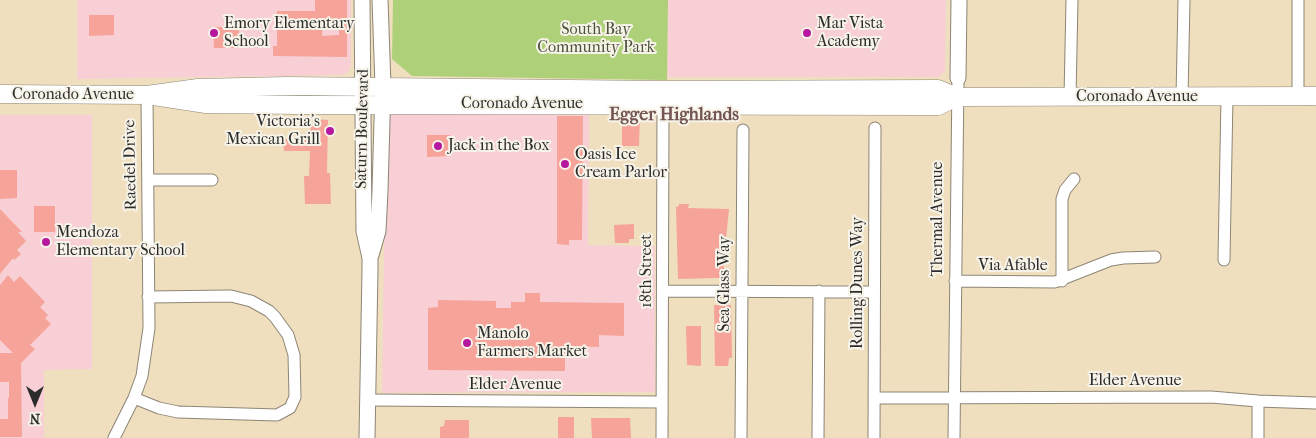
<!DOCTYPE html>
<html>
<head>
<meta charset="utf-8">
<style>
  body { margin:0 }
  #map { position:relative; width:1316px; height:438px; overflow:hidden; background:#efdfbf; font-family:"IM FELL French Canon",serif }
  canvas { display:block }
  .north { position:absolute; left:10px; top:378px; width:50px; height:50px; -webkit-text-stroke:4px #f7f3e8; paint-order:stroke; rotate:180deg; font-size:14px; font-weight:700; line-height:20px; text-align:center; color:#2b2b2b }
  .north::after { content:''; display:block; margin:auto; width:18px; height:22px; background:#2b2b2b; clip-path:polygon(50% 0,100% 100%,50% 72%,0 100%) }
</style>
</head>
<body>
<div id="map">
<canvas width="1316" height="438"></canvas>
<div class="north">N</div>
</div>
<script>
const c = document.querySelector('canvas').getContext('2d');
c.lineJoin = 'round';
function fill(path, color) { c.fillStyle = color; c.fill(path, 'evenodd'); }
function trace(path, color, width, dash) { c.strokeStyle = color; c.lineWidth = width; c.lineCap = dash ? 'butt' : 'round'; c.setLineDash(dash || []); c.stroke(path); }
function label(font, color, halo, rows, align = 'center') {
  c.font = font + ' "IM FELL French Canon",serif'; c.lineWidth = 4; c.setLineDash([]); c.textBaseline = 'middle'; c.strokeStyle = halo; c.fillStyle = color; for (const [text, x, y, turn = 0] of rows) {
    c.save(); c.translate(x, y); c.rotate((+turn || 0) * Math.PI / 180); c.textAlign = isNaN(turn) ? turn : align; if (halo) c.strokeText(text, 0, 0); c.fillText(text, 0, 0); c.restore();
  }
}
const built = new Path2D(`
  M77,0H351V67L348,72L343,75L77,79Z
  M668,0H946L945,71L939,77H667Z
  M589,109L588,245L655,246V392L382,393L386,111Z
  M0,115H92V369L44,370V438H0Z`);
const green = new Path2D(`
  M393,0H668L667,80L412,76L392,59Z`);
const building = new Path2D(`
  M315,0H347V57L273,56V46H277V11H315ZM323,20H339V35L322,36Z
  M89,15H114V35L89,36Z
  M213,27H239V48H214Z
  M557,116H583L582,240H569V245L557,244Z
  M622,117H640L639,146H622Z
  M316,119L328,120L327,173H330L331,204H305L304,176H309L310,151H284L283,139H310L311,122H316Z
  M427,135H450V156L427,157Z
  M0,170H17V198L0,199Z
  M679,204H689L688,208L729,209L726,239H723V246H721L722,265H724V271H725V280L717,278L678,279L676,207L679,206Z
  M34,206H55V232H34Z
  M0,209L22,232H18L26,241L17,250L21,254L14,260L13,258L0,274Z
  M634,224V239H629V243H615L614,225Z
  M8,275L14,282L20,276L45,302L40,307L48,315L45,318L51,324L30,345L35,349L21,363L22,437H0V419H8V398H9V382H0V353H13L0,340V285Z
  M525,293H540V302L624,303V336L599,335V347L565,346V371L428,370V308L438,307V300L496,301V308H511V302H525Z
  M714,305H731L732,358H729L728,366H715Z
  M686,326H701V366L687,365Z
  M558,417H574V438H558Z
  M591,418H630L631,438H592Z
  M445,420H469V438H440V427L444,426Z`);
const street = new Path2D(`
  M1298,0V96
  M1070,97L1072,0
  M1182,97L1184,0
  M148,180H212
  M1224,260L1227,97
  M955,281L1055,282L1111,260L1123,258L1155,257
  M1062,281V199L1065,190L1074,179
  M663,291L874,292
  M134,398L159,408L178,412L277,415L290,408L295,397L294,355L288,335L275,317L269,311L251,301L231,296L148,297
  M874,398L1211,397L1258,401L1316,403
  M368,400L662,402
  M1258,401V438
  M114,438L134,398L142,376L149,328L147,95
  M662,438L663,105
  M741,438L743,130
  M818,438L819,291
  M874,438L875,128
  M954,438L958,78`);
const secondary = new Path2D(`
  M362,0L364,231L370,258V269L367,438
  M958,78L959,0
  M371,255L378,231L380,191L383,86L380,0`);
const primary = new Path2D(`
  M0,94L147,95L206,104L300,105L938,106L957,97
  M147,95L198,88L287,86L663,90L938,89L957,97L1316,96`);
const markers = [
  [214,33,5,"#b5179e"],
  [807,33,5,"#b5179e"],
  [330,131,5,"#b5179e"],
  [438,146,5,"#b5179e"],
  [565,164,5,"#b5179e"],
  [46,242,5,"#b5179e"],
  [467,343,5,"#b5179e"]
];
const poiNames = [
  ["Emory Elementary",224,24],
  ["School",224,42],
  ["Mar Vista",817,24],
  ["Academy",817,42],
  ["Victoria's",320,122,"right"],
  ["Mexican Grill",320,140,"right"],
  ["Jack in the Box",448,146],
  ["Oasis Ice",575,155],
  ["Cream Parlor",575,173],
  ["Mendoza",56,233],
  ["Elementary School",56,251],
  ["Manolo",477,334],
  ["Farmers Market",477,352]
];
const parkNames = [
  ["South Bay",596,30],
  ["Community Park",596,48]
];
const streetNames = [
  ["Coronado Avenue",73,95],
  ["Coronado Avenue",1137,97],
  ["Coronado Avenue",522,104],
  ["Saturn Boulevard",363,129,-89],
  ["Raedel Drive",131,165,-91],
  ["Thermal Avenue",938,219,-90],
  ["Via Afable",1013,266],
  ["18th Street",647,271,-90],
  ["Rolling Dunes Way",858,283,-90],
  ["Sea Glass Way",725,284,-90],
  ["Elder Avenue",1135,381],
  ["Elder Avenue",515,385]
];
const neighbourhoodNames = [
  ["Egger Highlands",674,116]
];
fill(built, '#f7cfd5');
fill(green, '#add079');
fill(building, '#f6a39a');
trace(street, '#8d8575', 13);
trace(secondary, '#8d8575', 17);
trace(primary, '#8d8575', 19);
trace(street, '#fff', 11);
trace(secondary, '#fff', 15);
trace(primary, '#fff', 18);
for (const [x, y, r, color] of markers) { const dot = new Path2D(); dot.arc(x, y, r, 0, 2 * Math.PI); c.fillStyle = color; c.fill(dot); trace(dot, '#f7f3e8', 2); }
label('16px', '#2b2b2b', '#f7f3e8', poiNames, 'left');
label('16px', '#4c543e', '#f7f3e8', parkNames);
label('16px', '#2b2b2b', '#f7f3e8', streetNames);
label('bold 18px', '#725552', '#f7f3e8', neighbourhoodNames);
</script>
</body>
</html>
